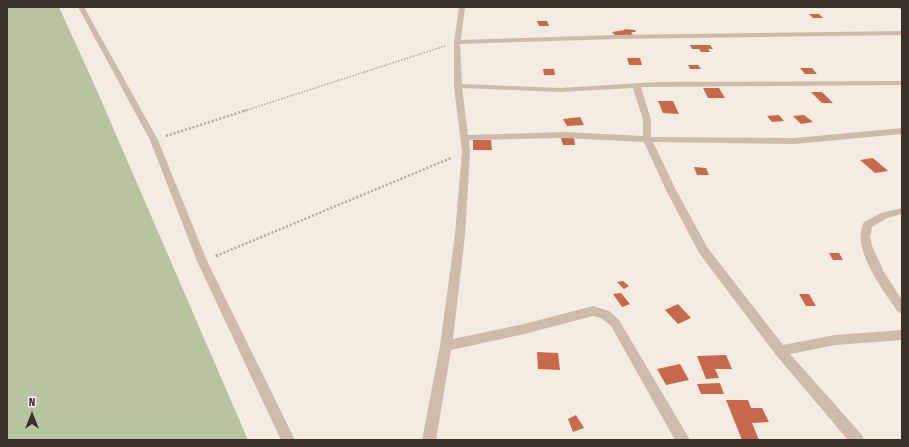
<!DOCTYPE html>
<html>
<head>
<meta charset="utf-8">
<style>
  body { margin:0 }
  #map { position:relative; width:909px; height:447px; overflow:hidden; background:#f4ebe1; font-family:"Fira Sans Condensed",sans-serif }
  canvas { display:block }
  .frame { position:absolute; inset:0; border:8px solid #3b302b; pointer-events:none }
  .north { position:absolute; left:12px; top:395px; width:40px; height:40px; -webkit-text-stroke:3px #fbf5ee; paint-order:stroke; rotate:0deg; font-size:11px; font-weight:700; line-height:16px; text-align:center; color:#3b302b }
  .north::after { content:''; display:block; margin:auto; width:14px; height:18px; background:#3b302b; clip-path:polygon(50% 0,100% 100%,50% 72%,0 100%) }
</style>
</head>
<body>
<div id="map">
<canvas width="909" height="447"></canvas>
<div class="frame"></div>
<div class="north">N</div>
</div>
<script>
const c = document.querySelector('canvas').getContext('2d');
c.lineJoin = 'round';
function fill(path, color) { c.fillStyle = color; c.fill(path, 'evenodd'); }
function trace(path, color, width, dash) { c.strokeStyle = color; c.lineWidth = width; c.lineCap = dash ? 'butt' : 'round'; c.setLineDash(dash || []); c.stroke(path); }
const green = new Path2D(`
  M7,7H59L98,93L248,440H7Z`);
const building = new Path2D(`
  M809,14H819L823,18H813Z
  M537,21H547L549,26H539Z
  M624,29L635,30L636,32H631L633,34L631,35L616,36L612,32L625,30Z
  M690,45H710L713,49H708L710,52H701L699,49H692Z
  M627,58H640L642,65H629Z
  M688,65H698L701,69H690Z
  M800,68H812L817,74H805Z
  M543,69H554L555,75H544Z
  M703,88H719L725,98H708Z
  M811,92H822L833,103H822Z
  M658,101H673L679,114L663,113Z
  M779,115L784,121L772,122L767,116Z
  M804,115L813,122L801,124L793,116Z
  M580,117L584,125L567,126L563,119Z
  M561,138H574L575,145H563Z
  M473,140H491L492,150H473Z
  M873,158L888,171L875,173L860,160Z
  M694,167L706,168L709,175H697Z
  M829,253H839L843,260H833Z
  M623,281L629,286L624,289L617,282Z
  M621,293L630,304L622,307L613,294Z
  M799,294H809L816,306H806Z
  M678,304L691,318L678,324L665,310Z
  M537,352L558,353L560,370L538,369Z
  M726,355L732,369H715L719,378L706,379L697,356Z
  M680,364L689,380L666,385L657,369Z
  M720,383L724,394H701L697,384Z
  M726,400H748L751,408H762L769,422L752,423L759,440H742Z
  M576,415L584,428L573,432L568,419Z`);
const pathFar2 = new Path2D(`
  M244,111L445,46`);
const pathFar1 = new Path2D(`
  M166,136L247,110
  M216,256L451,158`);
const path = new Path2D(`
  M216,256L218,255`);
const minor = new Path2D(`
  M78,7H84L158,140L207,261L295,440H281L197,261L150,140Z
  M459,7H465L461,40L616,35L902,31V35L616,39L460,44L462,84L560,88L657,82L902,81V85L641,87L651,120V137L795,138L902,128V134L795,144L653,142L676,190L707,247L783,345L835,335L902,330V340L835,345L790,354L862,435L864,440H848L776,355L699,253L666,190L644,142L564,138L469,140L470,152L465,235L453,339L524,324L593,306L609,311L619,320L690,440H675L611,326L601,318L593,316L524,334L451,350L436,440H422L440,346L455,235L462,152L454,86V42ZM462,88L560,92L633,88L643,120V136L564,132L468,135Z
  M897,7H902V10Z
  M902,208V214L887,218L872,227L870,237L872,246L884,272L902,300V314L898,312C884,291 850,248 864,222L881,213Z`);
fill(green, '#b8c4a0');
fill(building, '#c8694b');
trace(pathFar2, '#b9a596', 1.5, [1.5, 1.5]);
trace(pathFar1, '#b9a596', 2.5, [2, 2]);
trace(path, '#b9a596', 3, [2.5, 2.5]);
fill(minor, '#cdbbac');
</script>
</body>
</html>
